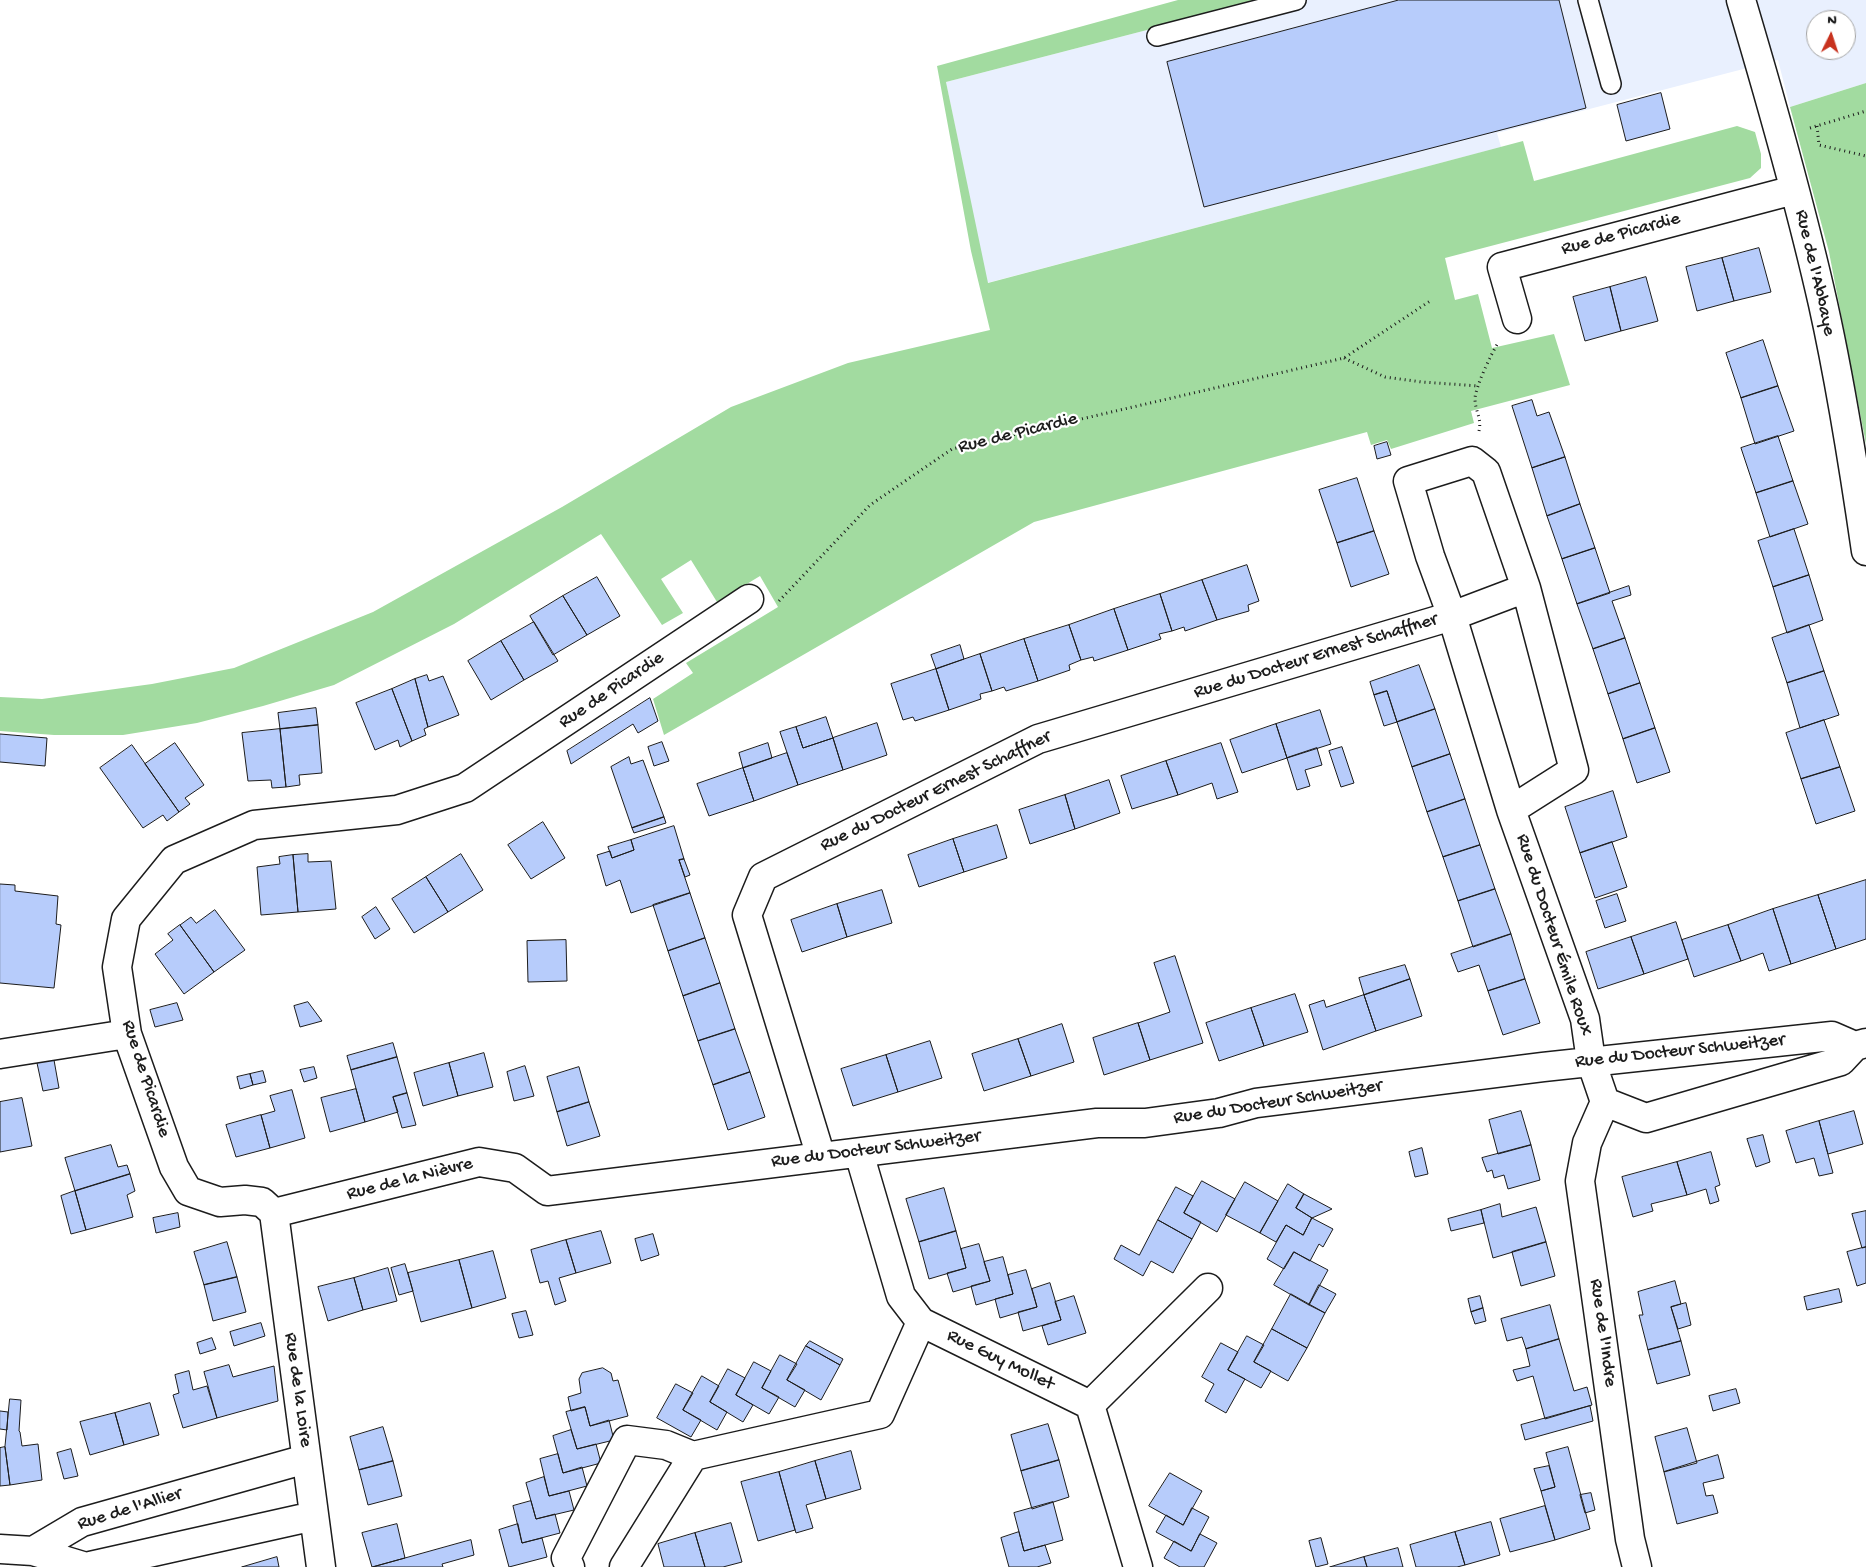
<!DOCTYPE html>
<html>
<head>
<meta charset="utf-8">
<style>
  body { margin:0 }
  #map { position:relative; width:1866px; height:1567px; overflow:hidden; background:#fff; font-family:"Gochi Hand",sans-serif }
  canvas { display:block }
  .north { position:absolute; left:1806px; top:10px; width:50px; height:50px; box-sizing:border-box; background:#fff; border:1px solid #a4a4a4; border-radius:50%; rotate:4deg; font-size:14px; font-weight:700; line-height:20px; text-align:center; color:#1c1c1c }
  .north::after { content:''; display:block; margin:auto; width:18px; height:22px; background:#c8321e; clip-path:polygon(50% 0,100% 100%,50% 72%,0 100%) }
</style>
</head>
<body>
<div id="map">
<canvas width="1866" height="1567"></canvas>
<div class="north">N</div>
</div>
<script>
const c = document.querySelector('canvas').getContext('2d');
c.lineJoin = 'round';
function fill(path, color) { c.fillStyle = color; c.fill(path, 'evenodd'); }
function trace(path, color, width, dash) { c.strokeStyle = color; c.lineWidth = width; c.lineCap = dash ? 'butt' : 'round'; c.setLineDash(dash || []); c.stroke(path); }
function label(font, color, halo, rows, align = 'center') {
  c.font = font + ' "Gochi Hand",sans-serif'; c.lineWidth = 4.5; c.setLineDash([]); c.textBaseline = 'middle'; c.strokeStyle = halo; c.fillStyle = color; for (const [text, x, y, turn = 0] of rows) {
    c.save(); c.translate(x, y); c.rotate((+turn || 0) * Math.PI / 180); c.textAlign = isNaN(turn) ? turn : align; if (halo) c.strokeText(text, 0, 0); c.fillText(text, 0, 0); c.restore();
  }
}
const built = new Path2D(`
  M1263,0H1866V83L1790,107L1778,60L1497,133L1501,147L987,283L946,82ZM1816,20H1846V50H1816Z`);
const green = new Path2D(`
  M1178,0H1263L946,82L988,283L1523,141L1534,181L1737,126L1755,132L1761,154V168L1750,178L1445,258L1455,300L1478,294L1492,348L1554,334L1570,385L1471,411L1474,423L1391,449L1387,440L1371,445L1367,432L1034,522L664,735L653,699L693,673L686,663L778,607L760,576L717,602L691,560L661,579L683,613L662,625L601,534L454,624L334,685L263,706L197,723L123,735H54L0,731V697L42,699L152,684L234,668L373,612L562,507L731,407L848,363L990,330L971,251L937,66Z
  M1866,83V444L1829,252L1790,107Z`);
const building = new Path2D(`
  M1399,0H1559L1586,108L1204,207L1167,62Z
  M1661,93L1670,129L1626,141L1617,105Z
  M1759,248L1771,292L1734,301L1722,258Z
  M1722,258L1734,301L1697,311L1686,267Z
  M1646,277L1658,321L1621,331L1610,287Z
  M1610,287L1621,331L1585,341L1573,297Z
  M1763,340L1778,386L1741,398L1726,353Z
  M1778,386L1794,431L1755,444L1741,398Z
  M1532,400L1537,416L1549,412L1565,457L1532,468L1512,406Z
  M1778,436L1793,481L1756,493L1741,448Z
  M1387,442L1391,455L1377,459L1374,446Z
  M1565,457L1580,504L1547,516L1532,468Z
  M1357,478L1374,531L1337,543L1319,490Z
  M1793,481L1808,524L1770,537L1756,493Z
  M1580,504L1595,548L1562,559L1547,516Z
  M1794,529L1809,575L1773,587L1758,541Z
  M1374,531L1389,574L1351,587L1337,543Z
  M1595,548L1610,593L1577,604L1562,559Z
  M1247,565L1259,601L1248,605L1249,611L1217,620L1202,580Z
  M1809,575L1823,620L1787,633L1773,587Z
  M597,577L620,616L587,635L563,596Z
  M1202,580L1217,620L1185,631L1184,627L1172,631L1160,594Z
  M1629,586L1631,595L1612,601L1625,638L1593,649L1577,604Z
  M1160,594L1172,631L1159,634L1161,639L1128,650L1114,609Z
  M563,596L587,635L553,655L530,616Z
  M1114,609L1128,650L1094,661L1093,657L1081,660L1069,625Z
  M534,622L558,661L524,680L501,641Z
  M1069,625L1081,660L1069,665L1070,670L1038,681L1024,639Z
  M1809,625L1824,671L1787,683L1772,638Z
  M1625,638L1640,683L1608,694L1593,649Z
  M1024,639L1038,681L1006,691L1004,687L992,691L980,654Z
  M501,641L524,680L491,700L468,661Z
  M960,645L964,659L936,669L931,655Z
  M980,654L992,691L980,694L981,699L949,710L936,669Z
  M1419,665L1435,709L1397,722L1387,691L1374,695L1370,682Z
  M936,669L949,710L915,721L913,717L903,720L891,684Z
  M1824,671L1839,715L1800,728L1787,683Z
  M427,675L429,681L443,676L459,715L428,727L415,679Z
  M415,679L428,727L424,729L426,735L412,741L392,689Z
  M1640,683L1655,728L1623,739L1608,694Z
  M392,689L412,741L400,747L398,740L375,750L356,703Z
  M1387,691L1397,722L1384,726L1374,695Z
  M650,698L658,721L638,733L633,724L571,764L567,751Z
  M316,708L318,725L280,729L278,713Z
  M1435,709L1450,754L1412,767L1397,722Z
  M1320,710L1331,744L1287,758L1276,724Z
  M826,717L833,738L803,748L796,727Z
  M1824,720L1840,767L1801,779L1786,733Z
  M877,723L887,755L843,770L833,738Z
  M1276,724L1287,758L1242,773L1230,740Z
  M318,725L322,773L299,775L300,785L286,787L280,729Z
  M796,727L803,748L833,738L843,770L798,785L780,732Z
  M1655,728L1670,772L1637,783L1623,739Z
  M280,729L286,787L272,788L271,780L248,781L242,733Z
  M0,734L47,738L45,766L0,762Z
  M662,742L669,761L654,766L648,747Z
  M175,743L204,785L185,798L190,804L179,812L145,764Z
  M768,743L772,758L743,768L739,753Z
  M1221,743L1238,792L1217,799L1212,783L1178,795L1166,761Z
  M132,745L179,812L167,821L163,815L143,828L100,768Z
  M1342,747L1354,783L1341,787L1329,751Z
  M1317,748L1322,765L1305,770L1310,786L1297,790L1287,758Z
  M787,753L798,785L754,801L743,768Z
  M1450,754L1465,799L1427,812L1412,767Z
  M629,757L631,764L643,760L664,817L632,828L611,767Z
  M1166,761L1178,795L1132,809L1121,776Z
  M1840,767L1855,811L1816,824L1801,779Z
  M743,768L754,801L709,816L697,784Z
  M1109,780L1120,813L1075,829L1065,795Z
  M1613,791L1627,837L1580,853L1565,807Z
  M1065,795L1075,829L1030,844L1019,810Z
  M1465,799L1480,845L1443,857L1427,812Z
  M664,817L666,823L634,833L632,828Z
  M543,822L565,858L531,879L508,845Z
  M997,825L1007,858L964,872L953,839Z
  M674,826L684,859L679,860L690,893L631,913L620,880L606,886L597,855L610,851L612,858L634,850L631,840Z
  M953,839L964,872L919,887L908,855Z
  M631,840L634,850L612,858L608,847Z
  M1612,842L1627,887L1595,898L1580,853Z
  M1480,845L1495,889L1458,901L1443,857Z
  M308,854V862L331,861L336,909L298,912L293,855Z
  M461,854L483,890L448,912L426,877Z
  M293,855L298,912L261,915L257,867L280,864L279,857Z
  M684,859L690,875L685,877L679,860Z
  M426,877L448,912L414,933L392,899Z
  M1866,880V939L1836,949L1818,895Z
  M0,884L15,885V891L58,896L56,924L61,925L54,988L0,983Z
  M1495,889L1511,934L1473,947L1458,901Z
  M882,890L892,923L847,937L837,904Z
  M690,893L705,938L668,951L653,905Z
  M1617,894L1626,921L1605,928L1596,901Z
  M1818,895L1836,949L1791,964L1773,909Z
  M837,904L847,937L802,952L791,920Z
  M376,907L390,929L375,939L362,917Z
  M1773,909L1791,964L1769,971L1763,953L1741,961L1728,925Z
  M215,910L245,950L214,972L180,925L191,917L196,923Z
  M1676,922L1688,959L1644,974L1631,937Z
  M180,925L214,972L184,994L155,954L173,940L168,934Z
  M1728,925L1741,961L1694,977L1682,940Z
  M1511,934L1525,979L1488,991L1479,965L1458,972L1451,954Z
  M1631,937L1644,974L1598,989L1586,952Z
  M705,938L720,983L683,996L668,951Z
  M566,940L567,981L528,982L527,941Z
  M1175,956L1203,1043L1150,1060L1138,1023L1170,1012L1154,963Z
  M1405,965L1410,979L1364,995L1359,978Z
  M1410,979L1422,1016L1376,1031L1364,995Z
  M1525,979L1540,1023L1503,1035L1488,991Z
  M720,983L735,1029L698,1041L683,996Z
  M1295,994L1308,1032L1264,1046L1251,1008Z
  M1364,995L1376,1031L1323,1050L1309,1005L1324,1000L1326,1007Z
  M308,1002L322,1021L300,1027L294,1006Z
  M177,1003L183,1020L155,1027L150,1010Z
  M1251,1008L1264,1046L1219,1061L1206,1023Z
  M1138,1023L1150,1060L1104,1075L1093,1038Z
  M1062,1024L1074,1062L1031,1076L1018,1039Z
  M735,1029L750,1072L713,1085L698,1041Z
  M1018,1039L1031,1076L984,1091L972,1054Z
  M930,1041L942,1078L898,1092L886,1055Z
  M393,1043L397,1057L351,1070L347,1056Z
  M484,1053L493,1087L458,1096L449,1063Z
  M886,1055L898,1092L853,1106L841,1069Z
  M397,1057L407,1093L393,1097L398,1112L365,1122L351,1070Z
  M54,1060L59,1088L43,1091L37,1063Z
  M449,1063L458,1096L423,1106L414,1073Z
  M525,1066L534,1096L514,1101L507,1072Z
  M314,1067L317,1078L304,1082L300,1070Z
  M579,1067L589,1102L557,1112L547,1077Z
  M263,1071L266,1082L253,1085L250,1074Z
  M750,1072L765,1117L728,1130L713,1085Z
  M250,1074L253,1085L240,1089L237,1077Z
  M356,1089L365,1122L330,1132L321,1098Z
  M292,1090L305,1138L270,1148L261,1115L275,1111L270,1096Z
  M407,1093L416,1125L402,1128L393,1097Z
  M22,1098L32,1146L0,1152V1102Z
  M589,1102L600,1136L567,1146L557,1112Z
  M1521,1111L1531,1145L1498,1154L1489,1120Z
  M1854,1111L1863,1144L1828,1154L1819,1121Z
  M261,1115L270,1148L236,1157L226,1125Z
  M1819,1121L1833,1173L1819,1176L1814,1158L1796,1163L1786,1131Z
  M1763,1135L1770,1162L1756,1167L1747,1139Z
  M111,1145L118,1167L127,1165L130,1174L75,1191L65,1158Z
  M1531,1145L1540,1180L1508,1189L1504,1175L1494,1178L1492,1170L1487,1172L1482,1158Z
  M1422,1148L1428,1174L1415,1177L1409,1152Z
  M1711,1152L1720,1185L1715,1187L1719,1201L1710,1204L1706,1189L1687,1195L1677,1162Z
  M1677,1162L1687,1195L1651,1204L1653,1211L1633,1217L1622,1177Z
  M130,1174L135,1191L127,1195L133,1217L86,1230L75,1191Z
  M1202,1181L1235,1199L1217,1232L1184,1213Z
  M1245,1182L1278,1201L1260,1233L1226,1215Z
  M1288,1184L1304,1194L1296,1208L1312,1218L1303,1235L1286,1225L1276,1242L1260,1233Z
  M1176,1187L1193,1196L1184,1213L1201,1222L1192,1239L1158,1220Z
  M944,1188L956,1231L919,1242L906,1199Z
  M75,1191L86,1230L71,1234L61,1196Z
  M1304,1194L1332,1209L1312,1218L1296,1208Z
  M1500,1204L1502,1217L1536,1207L1546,1242L1493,1258L1481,1210Z
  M1481,1210L1484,1223L1451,1231L1448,1219Z
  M1866,1211V1247L1862,1248L1852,1214Z
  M178,1213L180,1227L156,1233L153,1218Z
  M1312,1218L1333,1229L1323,1247L1319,1244L1310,1261L1294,1252L1284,1269L1267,1259L1286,1225L1303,1235Z
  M1158,1220L1192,1239L1173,1273L1151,1261L1143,1276L1114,1259L1121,1245L1139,1255Z
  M601,1231L611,1263L576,1273L566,1240Z
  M956,1231L966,1268L929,1279L919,1242Z
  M653,1234L659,1255L641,1261L635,1239Z
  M566,1240L576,1273L559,1278L566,1301L555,1305L548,1281L540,1283L531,1250Z
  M227,1242L237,1277L204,1285L194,1252Z
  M1546,1242L1555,1276L1521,1286L1512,1252Z
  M979,1244L990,1281L953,1292L947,1273L966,1268L961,1249Z
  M1866,1247V1283L1857,1286L1847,1252Z
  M493,1251L506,1298L472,1308L459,1260Z
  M1294,1252L1328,1270L1309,1305L1274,1285Z
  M1003,1257L1013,1294L976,1305L971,1286L990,1281L984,1262Z
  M459,1260L472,1308L421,1322L408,1273Z
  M405,1264L413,1291L399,1295L391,1268Z
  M388,1268L397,1301L363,1310L354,1278Z
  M1026,1270L1037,1307L1000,1318L995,1299L1013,1294L1008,1275Z
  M237,1277L246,1312L213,1321L204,1285Z
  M354,1278L363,1310L328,1321L318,1287Z
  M1675,1281L1681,1304L1671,1307L1681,1341L1648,1350L1639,1315H1643L1638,1292Z
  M1050,1283L1061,1320L1023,1331L1018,1312L1037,1307L1032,1289Z
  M1319,1285L1336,1294L1325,1313L1309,1305Z
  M1839,1289L1842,1302L1807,1310L1804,1297Z
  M1291,1294L1325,1313L1307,1348L1272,1329Z
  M1074,1296L1086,1333L1048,1345L1042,1326L1061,1320L1055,1302Z
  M1480,1296L1483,1308L1471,1312L1468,1299Z
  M1686,1303L1691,1325L1678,1329L1671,1307Z
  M1550,1305L1559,1339L1526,1349L1522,1337L1507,1341L1501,1319Z
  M1483,1308L1486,1321L1475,1324L1471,1312Z
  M526,1311L533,1335L519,1338L512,1314Z
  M261,1323L265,1336L234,1346L230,1332Z
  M1272,1329L1307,1348L1288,1381L1254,1362Z
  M1247,1336L1264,1345L1254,1362L1271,1371L1261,1388L1228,1370Z
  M212,1338L216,1349L200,1354L197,1343Z
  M1559,1339L1574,1391L1587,1387L1592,1405L1545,1419L1533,1376L1517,1381L1513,1370L1530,1366L1526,1349Z
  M810,1341L843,1359L840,1365L806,1346Z
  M1681,1341L1690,1375L1657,1384L1648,1350Z
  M1221,1343L1238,1352L1228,1370L1245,1379L1226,1413L1205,1401L1214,1384L1202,1377Z
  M806,1346L840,1365L821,1400L787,1380Z
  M780,1355L797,1364L787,1380L805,1390L795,1407L762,1388Z
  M754,1362L771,1371L762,1388L779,1397L769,1414L736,1395Z
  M229,1365L233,1377L274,1366L278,1401L217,1418L204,1372Z
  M603,1368L611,1373L613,1381L618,1380L628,1416L590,1426L585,1407L571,1411L568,1397L581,1393L579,1379L582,1373Z
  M728,1369L745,1378L736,1395L753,1405L743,1422L710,1402Z
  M189,1371L193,1390L207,1386L217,1418L183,1428L173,1395L179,1393L175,1375Z
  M702,1376L719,1386L710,1402L727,1412L717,1430L683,1410Z
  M676,1384L693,1393L683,1410L701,1420L691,1437L657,1418Z
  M1736,1389L1740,1403L1713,1411L1709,1396Z
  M10,1399L21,1400L19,1431L20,1432L22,1446L38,1444L42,1480L10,1485L5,1447Z
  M150,1403L159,1435L124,1445L115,1413Z
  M1590,1406L1593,1421L1525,1440L1521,1425Z
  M585,1407L590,1426L609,1420L614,1440L577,1449L566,1412Z
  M0,1411L8,1412L7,1430L0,1429Z
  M115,1413L124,1445L90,1455L80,1422Z
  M1048,1424L1059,1460L1021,1471L1011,1435Z
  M383,1427L393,1461L359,1470L350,1437Z
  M1687,1428L1697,1463L1664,1472L1655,1437Z
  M571,1430L577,1449L596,1444L601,1463L563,1473L553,1436Z
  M5,1447L10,1485L0,1486V1448Z
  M1568,1447L1590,1529L1555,1540L1541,1491L1555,1487L1546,1453Z
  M71,1449L78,1476L64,1479L57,1453Z
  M851,1451L861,1489L826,1499L815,1461Z
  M558,1454L563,1473L582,1467L587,1486L549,1496L540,1459Z
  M1718,1455L1724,1478L1703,1483L1706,1496L1713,1495L1718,1513L1677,1524L1664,1472Z
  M1059,1460L1069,1497L1032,1509L1021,1471Z
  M393,1461L402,1496L368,1505L359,1470Z
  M815,1461L826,1499L806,1505L813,1528L796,1533L779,1472Z
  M1549,1466L1555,1487L1541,1491L1534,1469Z
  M779,1472L795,1530L758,1541L741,1482Z
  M1170,1473L1202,1491L1183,1525L1149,1506Z
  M544,1477L549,1496L569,1491L574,1510L536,1519L526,1483Z
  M1591,1493L1595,1510L1585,1513L1580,1495Z
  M531,1501L536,1519L555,1514L560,1533L522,1543L513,1506Z
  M1053,1502L1063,1540L1024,1551L1014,1513Z
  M1545,1506L1555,1540L1510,1552L1500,1519Z
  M1192,1508L1209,1517L1191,1551L1156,1532L1166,1515L1183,1525Z
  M1491,1522L1500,1555L1465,1565L1455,1532Z
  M731,1523L742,1562L723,1567H705L695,1533Z
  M397,1524L405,1558L372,1567L362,1533Z
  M518,1524L522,1543L542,1538L547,1557L509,1567L499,1530Z
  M1019,1532L1024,1551L1045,1545L1051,1563L1037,1567H1009L1001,1538Z
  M1455,1532L1465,1565L1457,1567H1416L1410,1545Z
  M695,1533L705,1567H664L658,1544Z
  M1200,1534L1217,1543L1204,1567H1180L1164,1558L1174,1541L1191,1551Z
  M1321,1538L1328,1564L1316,1567L1309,1541Z
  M471,1540L474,1555L442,1564L443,1567H373Z
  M1398,1548L1403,1567H1367L1364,1557Z
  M277,1557L279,1567H242Z
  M1364,1557L1367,1567H1330Z`);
const path = new Path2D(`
  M1817,126L1819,145L1866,156
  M1810,128L1866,111
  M1344,358L1385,377L1422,382L1479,386
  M1479,431C1482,418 1475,411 1475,399C1475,388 1491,354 1498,343
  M779,601L870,505L952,449L1344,358L1430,301`);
const service = new Path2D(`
  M1588,0L1611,84
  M1157,36L1296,0`);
const minor = new Path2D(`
  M1741,0C1771,101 1800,202 1823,304C1841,385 1854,468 1866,551
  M1517,319L1502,267L1794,190
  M1511,810L1574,770L1526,588L1452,616L1511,810L1585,1019L1591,1061L1605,1102L1587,1143L1580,1181L1630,1539L1637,1567
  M0,1054L127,1034
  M1605,1102L1646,1118L1841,1061L1855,1046
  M859,1153L901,1296L921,1322L1090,1405L1138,1567
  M821,1157L747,915L763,877L1038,739L1452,616L1430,556L1408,481L1472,461L1486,472L1526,588
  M274,1213L479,1162L515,1168L547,1191L1097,1123H1145L1219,1113L1256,1103L1543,1067L1832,1036L1855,1046L1866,1043
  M274,1213L262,1202L245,1200L220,1202L188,1191L174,1167L127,1034L117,967L126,919L174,860L254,825L397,810L465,788L749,599
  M274,1213L321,1567
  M1090,1405L1208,1288
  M306,1459L82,1522L33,1551L86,1567L314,1516
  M0,1549L33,1551
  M570,1567L566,1558L627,1440L666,1445L693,1456L880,1414L921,1322
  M624,1567L693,1456`);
const streetNames = [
  ["Rue de Picardie",1621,235,-15],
  ["Rue de l'Abbaye",1814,273,77],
  ["Rue de Picardie",1018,434,-14],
  ["Rue du Docteur Ernest Schaffner",1316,657,-17],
  ["Rue de Picardie",612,691,-34],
  ["Rue du Docteur Ernest Schaffner",936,792,-26],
  ["Rue du Docteur Émile Roux",1553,935,72],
  ["Rue du Docteur Schweitzer",1680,1052,-6],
  ["Rue de Picardie",145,1079,72],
  ["Rue du Docteur Schweitzer",1278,1103,-9],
  ["Rue du Docteur Schweitzer",876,1150,-7],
  ["Rue de la Nièvre",410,1180,-14],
  ["Rue de l'Indre",1602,1333,82],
  ["Rue Guy Mollet",1000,1361,26],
  ["Rue de la Loire",297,1390,82],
  ["Rue de l'Allier",130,1510,-17]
];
fill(built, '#e9f0fe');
fill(green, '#a2dba0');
fill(building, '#b7ccfb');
trace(building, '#1c1c1c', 1);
trace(service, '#1c1c1c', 22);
trace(minor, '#1c1c1c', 31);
trace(path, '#1c1c1c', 3, [1, 4]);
trace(service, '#fff', 19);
trace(minor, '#fff', 28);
label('19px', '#1c1c1c', '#fff', streetNames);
</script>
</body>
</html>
